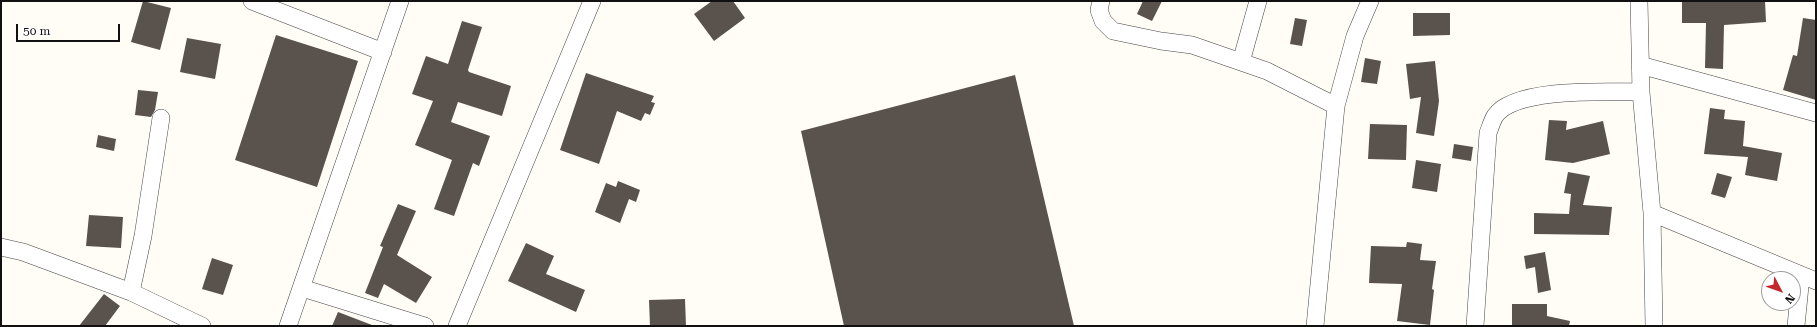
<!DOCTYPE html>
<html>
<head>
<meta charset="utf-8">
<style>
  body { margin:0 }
  #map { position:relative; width:1817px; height:327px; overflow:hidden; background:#fffdf5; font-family:"Roboto Serif",serif }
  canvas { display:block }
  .frame { position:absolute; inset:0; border:2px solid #111; pointer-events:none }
  .north { position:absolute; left:1761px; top:271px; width:40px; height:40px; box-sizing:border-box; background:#fff; border:1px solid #a0a0a0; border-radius:50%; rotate:131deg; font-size:11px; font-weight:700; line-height:16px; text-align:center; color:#111 }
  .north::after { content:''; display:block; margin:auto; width:14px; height:18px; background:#c4262e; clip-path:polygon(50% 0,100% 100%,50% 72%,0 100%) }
  .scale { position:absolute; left:16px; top:24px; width:104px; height:18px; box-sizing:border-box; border:2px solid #111; border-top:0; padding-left:5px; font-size:12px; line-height:14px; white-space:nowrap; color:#111; -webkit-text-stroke:3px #fff; paint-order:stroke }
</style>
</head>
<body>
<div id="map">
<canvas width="1817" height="327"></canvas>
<div class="frame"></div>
<div class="north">N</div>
<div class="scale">50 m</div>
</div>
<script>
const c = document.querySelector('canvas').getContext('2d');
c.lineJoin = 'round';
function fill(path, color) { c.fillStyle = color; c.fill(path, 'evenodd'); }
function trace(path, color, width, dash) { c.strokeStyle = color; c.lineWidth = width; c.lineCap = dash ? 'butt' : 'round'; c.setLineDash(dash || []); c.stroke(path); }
const building = new Path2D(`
  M143,1L171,8L160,50L131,42Z
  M712,1H733L745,18L714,41L694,14Z
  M1143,1H1162L1152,21L1137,14Z
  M1682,1H1765L1766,22L1724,25L1723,69L1705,68L1706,23H1682Z
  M1413,13H1450V35L1413,36Z
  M1295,18L1307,20L1302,46L1290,44Z
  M1803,18L1816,20V100L1783,90L1793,55L1797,56Z
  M462,21L482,27L468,70L469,72L511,86L502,116L458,102L451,122L490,136L479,166L473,163L454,216L434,209L452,160L415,145L433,101L412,94L426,56L448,64Z
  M276,35L358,61L317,187L235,160Z
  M187,38L221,44L215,79L180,72Z
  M1365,58L1381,61L1377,84L1361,82Z
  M1435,61L1439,101L1434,136L1416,133L1421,97L1410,99L1406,64Z
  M586,73L654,96L651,102L655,103L650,115L645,113L641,121L617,111L599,164L560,150Z
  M1015,75L1074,326H844L801,131Z
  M138,90L158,92L155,110L151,117L135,115Z
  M1710,108L1725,110L1724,119L1745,121L1743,146L1782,153L1777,181L1745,175L1748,157L1704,154Z
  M1549,120L1567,121L1566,130L1603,121L1610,154L1573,163L1545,160Z
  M1370,124L1407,125L1406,160L1368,159Z
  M98,135L116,139L114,151L96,147Z
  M1454,144L1473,147L1471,161L1452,158Z
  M1416,160L1441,164L1437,192L1412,188Z
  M1568,172L1590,176L1583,205L1612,207L1609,235L1534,234V213L1569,214L1571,194L1564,193Z
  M1717,173L1732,177L1725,198L1711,194Z
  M618,181L640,190L636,202L629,199L620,223L595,212L606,183L616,187Z
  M398,204L416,211L397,255L432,277L416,303L384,284L378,298L365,293L383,247L380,246Z
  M89,215L123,217L121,248L86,246Z
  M1407,242L1422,244L1420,260L1436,261L1432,289L1434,290L1430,325L1397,321L1402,284L1369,283L1371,246L1406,247Z
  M526,243L554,256L546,274L585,290L576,312L508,281Z
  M1545,252L1551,290L1538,293L1535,267L1526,269L1524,256Z
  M212,258L233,265L223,295L202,289Z
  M104,294L120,306L105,326H79Z
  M685,299L686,326H650L649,300Z
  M1512,304H1547V316L1570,321L1569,326H1512Z
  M338,312L372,325V326H332Z`);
const minor = new Path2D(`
  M252,1L383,52
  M1101,1L1099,10L1103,21L1113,31L1161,41L1192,45L1241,62
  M1258,1L1241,62L1267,71L1336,106
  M1639,1L1641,92L1652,213L1654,326
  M1640,65L1816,113
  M1652,213L1816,281
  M1,247L23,252L131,292L202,326
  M302,288L425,326
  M131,292L143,236L161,118
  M288,326L400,1
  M457,326L592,1
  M1315,326L1336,106L1355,36L1370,1
  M1475,326L1488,133C1490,128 1492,121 1495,116C1515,87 1608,92 1641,92
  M1796,326L1801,276`);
fill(building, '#5a524d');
trace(minor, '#444', 18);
trace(minor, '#fff', 17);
</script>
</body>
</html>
